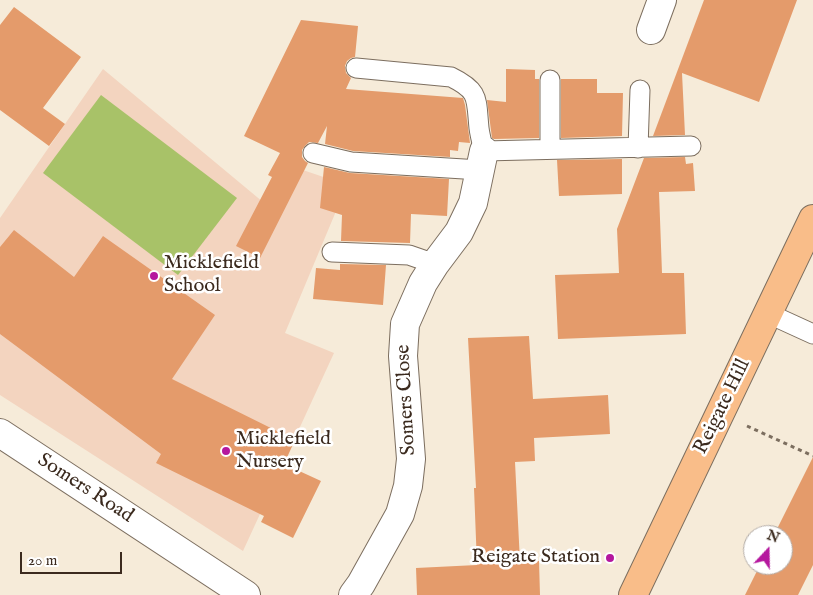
<!DOCTYPE html>
<html>
<head>
<meta charset="utf-8">
<style>
  body { margin:0 }
  #map { position:relative; width:813px; height:595px; overflow:hidden; background:#f6ebd9; font-family:"IM FELL English",serif }
  canvas { display:block }
  .north { position:absolute; left:743px; top:525px; width:50px; height:50px; box-sizing:border-box; background:#fff; border:1px solid #b1aaa5; border-radius:50%; rotate:21deg; font-size:14px; font-weight:700; line-height:20px; text-align:center; color:#3b2a1e }
  .north::after { content:''; display:block; margin:auto; width:18px; height:22px; background:#b5179e; clip-path:polygon(50% 0,100% 100%,50% 72%,0 100%) }
  .scale { position:absolute; left:20px; top:552px; width:102px; height:22px; box-sizing:border-box; border:2px solid #3b2a1e; border-top:0; padding-left:6px; font-size:15px; line-height:18px; white-space:nowrap; color:#3b2a1e; -webkit-text-stroke:4px #fff; paint-order:stroke }
</style>
</head>
<body>
<div id="map">
<canvas width="813" height="595"></canvas>
<div class="north">N</div>
<div class="scale">20 m</div>
</div>
<script>
const c = document.querySelector('canvas').getContext('2d');
c.lineJoin = 'round';
function fill(path, color) { c.fillStyle = color; c.fill(path, 'evenodd'); }
function trace(path, color, width, dash) { c.strokeStyle = color; c.lineWidth = width; c.lineCap = dash ? 'butt' : 'round'; c.setLineDash(dash || []); c.stroke(path); }
function label(font, color, halo, rows, align = 'center') {
  c.font = font + ' "IM FELL English",serif'; c.lineWidth = 5; c.setLineDash([]); c.textBaseline = 'middle'; c.strokeStyle = halo; c.fillStyle = color; for (const [text, x, y, turn = 0] of rows) {
    c.save(); c.translate(x, y); c.rotate((+turn || 0) * Math.PI / 180); c.textAlign = isNaN(turn) ? turn : align; if (halo) c.strokeText(text, 0, 0); c.fillText(text, 0, 0); c.restore();
  }
}
const built = new Path2D(`
  M103,69L275,212L297,168L347,185L285,333L334,353L243,551L0,395V218Z`);
const green = new Path2D(`
  M101,95L237,198L178,275L43,173Z`);
const building = new Path2D(`
  M704,0H797L759,102L682,73L685,135L653,136Z
  M14,7L81,57L43,108L65,124L49,146L0,110V25Z
  M301,20L358,26L355,57L351,58L347,61L345,66L346,73L351,78L346,89L463,98L465,105L470,143L459,142L458,151L450,150V157L353,151L325,144L327,126L318,143L309,142L305,146L302,150V157L305,161L308,163L260,258L236,246L272,177L268,175L280,153L244,136Z
  M506,69L535,70V79H539V138L494,139L492,138L487,100L506,102Z
  M561,79H597V93H623L622,136L561,138Z
  M685,157L686,164L693,163L695,191L659,192L662,273H684L686,334L558,339L555,275L619,273L617,229L644,158Z
  M622,159V194L559,196L557,160Z
  M324,167L350,173L449,179L447,216L411,214L410,243L341,241L342,215L320,208Z
  M14,230L74,277L103,236L215,315L172,379L295,440L284,464L321,481L293,538L261,522L264,516L156,463L161,454L0,334V247Z
  M340,264L386,265L383,305L313,299L316,268L340,270Z
  M529,336L533,399L608,395L610,434L534,438L535,461L515,462L520,562L539,561L540,595H417L416,568L477,565L474,488H476L468,338Z
  M813,457V565L798,595H745L760,565H783V535H774Z`);
const path = new Path2D(`
  M747,426L813,456`);
const service = new Path2D(`
  M356,68L451,77C480,91 476,99 479,128C480,136 482,143 484,151L691,146
  M638,148L640,90
  M550,149V80
  M313,153L351,162L480,170
  M332,252L409,255L435,264
  M767,313L813,334`);
const minor = new Path2D(`
  M651,30L662,0
  M0,433L246,595
  M353,595L361,584L400,514L408,486L411,459L403,356L405,324L423,283L435,264L459,232L473,203L484,151`);
const primary = new Path2D(`
  M633,595L813,219`);
const markers = [
  [154,276,5,"#b5179e"],
  [226,451,5,"#b5179e"],
  [610,558,5,"#b5179e"]
];
const poiNames = [
  ["Micklefield",164,264],
  ["School",164,287],
  ["Micklefield",236,440],
  ["Nursery",236,463],
  ["Reigate Station",600,558,"right"]
];
const streetNames = [
  ["Somers Close",407,400,-93],
  ["Reigate Hill",723,407,-64],
  ["Somers Road",85,489,33]
];
fill(built, '#f3d4bf');
fill(green, '#a8c268');
fill(building, '#e49b6b');
trace(service, '#7c6e5f', 21);
trace(minor, '#7c6e5f', 30);
trace(primary, '#7c6e5f', 30);
trace(path, '#7c6e5f', 3, [4, 4]);
trace(service, '#fff', 19);
trace(minor, '#fff', 28);
trace(primary, '#f9bd89', 28);
for (const [x, y, r, color] of markers) { const dot = new Path2D(); dot.arc(x, y, r, 0, 2 * Math.PI); c.fillStyle = color; c.fill(dot); trace(dot, '#fff', 2); }
label('20px', '#3b2a1e', '#fff', poiNames, 'left');
label('20px', '#3b2a1e', '#fff', streetNames);
</script>
</body>
</html>
